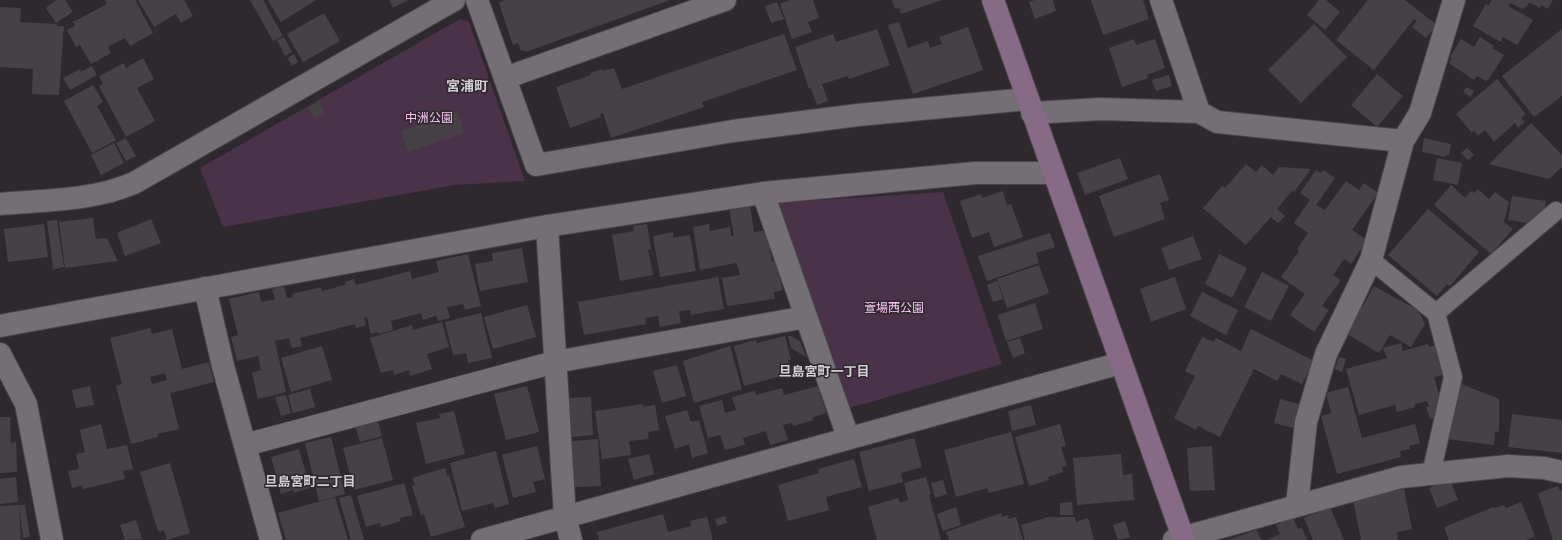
<!DOCTYPE html>
<html>
<head>
<meta charset="utf-8">
<style>
  body { margin:0 }
  canvas { display:block; background:#2e292d }
</style>
</head>
<body>
<canvas width="1562" height="540"></canvas>
<script>
const c = document.querySelector('canvas').getContext('2d');
c.lineJoin = 'round';
function fill(path, color) { c.fillStyle = color; c.fill(path, 'evenodd'); }
function trace(path, color, width, dash) { c.strokeStyle = color; c.lineWidth = width; c.lineCap = dash ? 'butt' : 'round'; c.setLineDash(dash || []); c.stroke(path); }
function label(font, color, halo, rows, align = 'center') {
  c.font = font + ' Quicksand,"Noto Sans JP",sans-serif'; c.lineWidth = 3; c.setLineDash([]); c.textBaseline = 'middle'; c.strokeStyle = halo; c.fillStyle = color; for (const [text, x, y, turn = 0] of rows) {
    c.save(); c.translate(x, y); c.rotate((+turn || 0) * Math.PI / 180); c.textAlign = isNaN(turn) ? turn : align; if (halo) c.strokeText(text, 0, 0); c.fillText(text, 0, 0); c.restore();
  }
}
const green = new Path2D(`
  M460,19L469,22L525,181L454,185L223,227L200,168Z
  M943,192L1002,364L839,411L773,203Z`);
const building = new Path2D(`
  M56,0H65L73,12L56,23L46,8Z
  M105,0H135L153,33L130,46L125,38L108,47L111,53L91,64L80,45L76,47L67,30L75,26L73,22L107,4Z
  M138,0H184L193,16L181,23L176,14L154,27Z
  M250,0H263L283,36L273,41Z
  M268,0H316L281,22Z
  M389,0H408L393,8Z
  M504,0H670L526,52L525,50L521,51L518,43L513,45L499,3Z
  M790,0H813L819,18L808,22L812,32L792,39L780,4Z
  M892,0H942L901,14L899,8L895,9Z
  M1035,0H1053L1056,11L1035,19L1029,2Z
  M1091,0H1143L1149,19L1103,35Z
  M1319,0H1326L1340,12L1325,30L1307,15Z
  M1368,0H1405L1437,25L1426,38L1412,27L1417,21L1414,19L1374,70L1336,40Z
  M1492,0H1553L1548,9L1541,5L1540,8L1529,2L1526,8L1524,7L1523,9L1510,3L1508,6L1533,20L1517,45L1503,37L1501,42L1473,26L1486,4L1489,5Z
  M777,2L784,19L771,23L765,6Z
  M0,7L21,8L20,22L57,24V26H64L59,95L32,94L33,69L0,67Z
  M324,13L340,41L303,62L287,34Z
  M899,22L908,48L928,41L930,48L942,44L939,37L968,27L983,70L913,94L888,25Z
  M1314,24L1347,57L1301,103L1268,70Z
  M877,29L890,65L849,79L848,76L822,84L828,101L817,105L811,88L809,89L795,47L833,34L836,42Z
  M1562,29V96L1534,117L1502,76Z
  M784,34L797,70L702,102L704,107L611,138L603,113L600,114L601,117L570,128L556,87L591,75L590,73L602,69L603,71L614,68L622,89Z
  M284,37L292,52L285,56L277,40Z
  M1480,37L1494,46L1492,48L1504,55L1489,79L1486,81L1477,76L1474,80L1449,63L1452,59L1450,57L1461,39L1474,47Z
  M1134,39L1136,45L1155,39L1165,68L1147,75L1148,78L1122,87L1109,48Z
  M294,54L298,62L292,66L287,58Z
  M143,58L154,79L137,88L155,121L126,137L99,86L103,84L99,76L124,63L126,68Z
  M92,66L97,75L70,90L63,78L80,69L81,72Z
  M1377,74L1403,96L1377,127L1351,105Z
  M1169,75L1172,86L1156,91L1152,80Z
  M1497,79L1526,114L1521,118L1525,122L1518,128L1515,123L1494,142L1485,130L1478,136L1474,130L1472,133L1456,114Z
  M93,85L103,102L97,106L116,140L92,153L64,101Z
  M1466,87L1474,91L1471,97L1463,92Z
  M319,102L325,112L314,119L308,108Z
  M457,112L464,133L408,152L401,131Z
  M1531,123L1562,155V167L1549,179L1489,164Z
  M126,138L136,156L126,161L116,143Z
  M1424,138L1451,144L1449,155H1446V157L1422,152Z
  M114,143L124,163L101,175L91,155Z
  M1467,148L1474,155L1468,160L1461,153Z
  M1120,158L1128,179L1085,195L1077,173Z
  M1437,158L1462,163L1458,185L1433,180Z
  M1246,164L1256,172L1262,165L1273,175L1279,167L1311,169L1294,192L1292,191L1277,209L1285,216L1278,223L1271,217L1246,245L1203,208L1222,186L1225,188Z
  M1316,170L1321,173L1324,170L1335,178L1316,205L1325,210L1346,181L1359,190L1364,183L1378,193L1352,230L1367,240L1351,264L1344,259L1333,275L1341,280L1322,306L1329,310L1314,332L1290,315L1305,294L1281,277L1299,251L1297,249L1308,233L1294,223L1310,200L1300,193Z
  M1160,174L1169,200L1160,203L1165,219L1114,237L1099,196Z
  M1451,185L1465,198L1471,191L1474,193L1478,189L1489,199L1495,192L1509,202L1504,222L1513,229L1491,254L1434,205Z
  M1003,191L1007,205L1011,204L1023,237L994,247L989,232L972,238L960,201L981,194L982,198Z
  M1512,196L1546,201L1545,210L1528,223L1508,220Z
  M750,204L754,232L745,234L766,230L772,262L777,261L782,290L774,292L775,299L727,306L722,278L740,275L738,268L736,263L700,270L693,227L709,224L710,231L730,227L731,236H734L729,208Z
  M1428,209L1479,252L1450,286L1447,284L1437,296L1388,255Z
  M93,218L96,239L107,238L118,261L65,268L59,222Z
  M151,219L161,243L125,256L117,233Z
  M57,220L64,267L53,269L47,221Z
  M44,224L48,257L8,262L4,229Z
  M647,224L651,249L648,250L653,275L620,281L612,235L634,231L633,226Z
  M673,232V238L690,235L696,271L660,277L653,236Z
  M1050,233L1055,247L1036,253L1039,263L987,281L978,256Z
  M1193,236L1202,259L1169,270L1161,248Z
  M522,248L528,282L480,291L475,264L493,261L492,253Z
  M468,254L481,306L465,310L463,304L447,307L450,318L438,321L436,316L423,320L421,313L391,321L393,330L378,334V332L371,334L367,317L364,318L366,325L356,328L355,324L300,338L302,346L292,348L289,338L275,341L286,392L258,399L252,373L261,370L258,356L237,361L231,337L238,335L229,299L259,292L261,302L275,299L272,289L284,286L287,298H290L293,297L292,294L321,287L322,291L345,285V282L354,279L356,285L410,271L412,279L439,272L436,261Z
  M1219,254L1247,268L1232,298L1205,284Z
  M1039,265L1049,293L1007,308L997,279Z
  M1262,272L1289,286L1271,321L1244,307Z
  M718,277L724,309L691,315L690,310L679,311L681,323L660,327L658,316L645,318L646,324L584,335L578,302Z
  M1175,277L1186,309L1151,322L1140,289Z
  M997,281L1003,299L993,302L987,285Z
  M1374,286L1419,311L1425,324L1411,347L1390,335L1379,353L1347,334Z
  M1202,292L1238,310L1226,335L1190,316Z
  M1035,303L1043,329L1006,341L998,315Z
  M527,305L536,337L493,349L484,317Z
  M481,313L492,358L468,363L466,353L453,355L445,322Z
  M442,322L449,347L427,354L432,369L410,376L409,370L394,375L393,370L381,373L370,338L412,325L413,330Z
  M150,328L152,334L172,329L182,369L209,362L214,382L170,393L179,429L157,434L158,437L131,444L116,386L122,384L110,338ZM165,373L167,380L152,384L150,377Z
  M1251,329L1314,361L1302,384L1281,374L1277,381L1254,369L1220,437L1198,426L1196,430L1174,418L1195,376L1185,371L1202,337L1214,342L1216,338L1241,351Z
  M785,336L791,360H788L792,373L744,386L734,346L756,340L757,343Z
  M788,336H791L800,341L806,357L791,348Z
  M1020,338L1025,353L1013,358L1007,342Z
  M1401,343L1403,351L1428,344L1429,347L1435,345L1443,375L1434,377L1440,398L1436,417L1430,419L1426,407L1429,406L1427,401L1415,404V407L1397,412L1395,405L1359,415L1346,369L1387,358L1383,348Z
  M322,346L332,380L291,392L281,358Z
  M730,346L742,389L694,403L683,361Z
  M1339,357L1346,359L1342,372L1335,369Z
  M677,365L686,396L662,403L653,371Z
  M1459,383L1499,399V432L1495,431L1494,445L1447,439L1451,407L1456,408Z
  M90,386L94,405L76,408L72,390Z
  M527,386L539,432L506,440L494,394Z
  M818,386L826,413L813,417V420L793,426L792,423L783,425L788,440L770,445L766,431L743,438L745,445L725,450L720,435L708,438L699,406L722,400L725,413L736,410L732,397L755,391L756,395L782,388L784,395Z
  M1348,387L1362,438L1415,424L1420,443L1409,446L1410,449L1400,451L1401,457L1337,474L1321,416L1331,413L1326,393Z
  M310,389L315,407L293,413L288,395Z
  M286,395L291,413L281,416L275,397Z
  M591,397L593,435L572,437L569,398Z
  M1280,399L1303,405L1297,429L1274,423Z
  M643,404V407L655,405L659,430L648,432L649,439L629,441L631,455L602,459L595,411Z
  M1031,405L1036,425L1012,431L1008,411Z
  M687,410L691,422L699,420L708,453L692,458L689,444L675,449L665,416Z
  M454,411L465,454L426,464L416,423L440,418L439,414Z
  M1512,414L1562,420V453L1508,447Z
  M0,417H10L11,443L16,442L17,472L0,473Z
  M377,419L382,436L360,442L355,425Z
  M101,424L107,449L127,445L133,469L123,471L125,479L83,489L82,485L72,488L68,471L79,469L76,454L85,452L80,430Z
  M1060,424L1066,446L1061,447L1067,466L1062,467L1063,472L1048,477L1049,480L1029,486L1015,437Z
  M1011,432L1024,484L989,493L987,488L956,497L944,450Z
  M331,437L345,494L319,501L305,443Z
  M382,438L393,480L354,490L343,448Z
  M914,438L922,467L901,473L903,482L869,491L859,452Z
  M598,439L601,486L575,487L572,441Z
  M537,446L545,479L533,482L536,492L513,498L502,455Z
  M1212,446L1215,490L1190,491L1187,448Z
  M299,449L310,488L294,493L293,490L281,494L271,457Z
  M496,451L509,504L495,508L493,503L462,511L450,463Z
  M649,454L654,474L634,480L628,459Z
  M1121,454L1123,475L1132,474L1134,500L1077,505L1073,458Z
  M854,459L862,487L826,497L829,510L788,521L778,485L819,473L818,469Z
  M170,463L190,533L167,540L164,530L158,532L140,472Z
  M445,468L447,476L449,475L465,527L431,537L424,514L421,515L412,486L415,485L412,478Z
  M16,477L18,502L0,504V479Z
  M926,477L931,494L929,495L941,540H877L868,507L898,498L900,503L908,500L904,483Z
  M1450,479L1458,500L1437,508L1429,488Z
  M943,480L947,494L935,498L931,483Z
  M404,483L413,515L400,518L401,521L381,527L380,523L366,527L357,496Z
  M1558,486L1560,491L1562,490V540H1553L1538,493Z
  M1404,489L1412,529L1397,532L1398,540H1361L1353,500Z
  M351,495L364,540H351L339,498Z
  M335,497L348,540H286L278,513Z
  M1072,502L1073,515H1060V503Z
  M1521,502L1535,536L1526,540H1449L1444,527L1494,507L1495,508L1504,505L1506,508Z
  M19,505H25L30,537L23,538Z
  M19,505L21,540H0V506Z
  M956,507L961,525L943,531L937,514Z
  M1330,507L1344,540H1313L1304,518Z
  M1001,513L1002,517L1008,515L1009,519L1016,517L1023,540H949L946,532Z
  M663,514L668,532L691,526L690,521L707,517L713,540H599L597,532Z
  M725,516L727,523L717,526L715,519Z
  M1049,517H1075L1076,522L1088,518L1094,540H1025L1021,525Z
  M1293,518L1298,529L1302,528L1307,540H1267L1280,534L1276,525Z
  M136,520L142,539L125,540L120,525Z
  M1125,521L1130,537L1118,540L1113,525Z
  M1256,530L1262,540H1228Z`);
const lane = new Path2D(`
  M1371,260L1436,313L1453,377L1431,474
  M1436,313L1556,211`);
const street = new Path2D(`
  M477,0L536,165L733,131L858,115L1027,99
  M505,78L725,0
  M1199,112L1217,122L1403,141
  M1032,113L1101,109L1199,112L1161,0
  M763,193L848,437
  M0,204C45,200 92,201 134,183L454,0
  M547,226L565,517L571,540
  M205,288L223,366L271,540
  M0,326L547,226L763,193L975,173H1053
  M0,354L26,404L52,540
  M245,445L555,362L806,317
  M1297,505L1306,422L1326,354L1371,260L1403,141L1420,113L1454,0
  M482,540L1121,363
  M1174,540L1401,477L1508,466L1544,468L1562,472`);
const secondary = new Path2D(`
  M993,0L1184,540`);
const parkNames = [
  ["中洲公園",429,118],
  ["萱場西公園",894,308]
];
const neighbourhoodNames = [
  ["旦島宮町一丁目",824,372],
  ["旦島宮町二丁目",310,482]
];
const quarterNames = [
  ["宮浦町",467,87]
];
fill(green, '#4a3249');
fill(building, '#454145');
trace(lane, '#484548', 20);
trace(street, '#484548', 24);
trace(secondary, '#484548', 24);
trace(lane, '#746f74', 18);
trace(street, '#746f74', 22);
trace(secondary, '#866a86', 22);
label('12px', '#f8c5f6', '#2e292d', parkNames);
label('bold 13px', '#d3ced3', '#2e292d', neighbourhoodNames);
label('bold 14px', '#d3ced3', '#2e292d', quarterNames);
</script>
</body>
</html>
